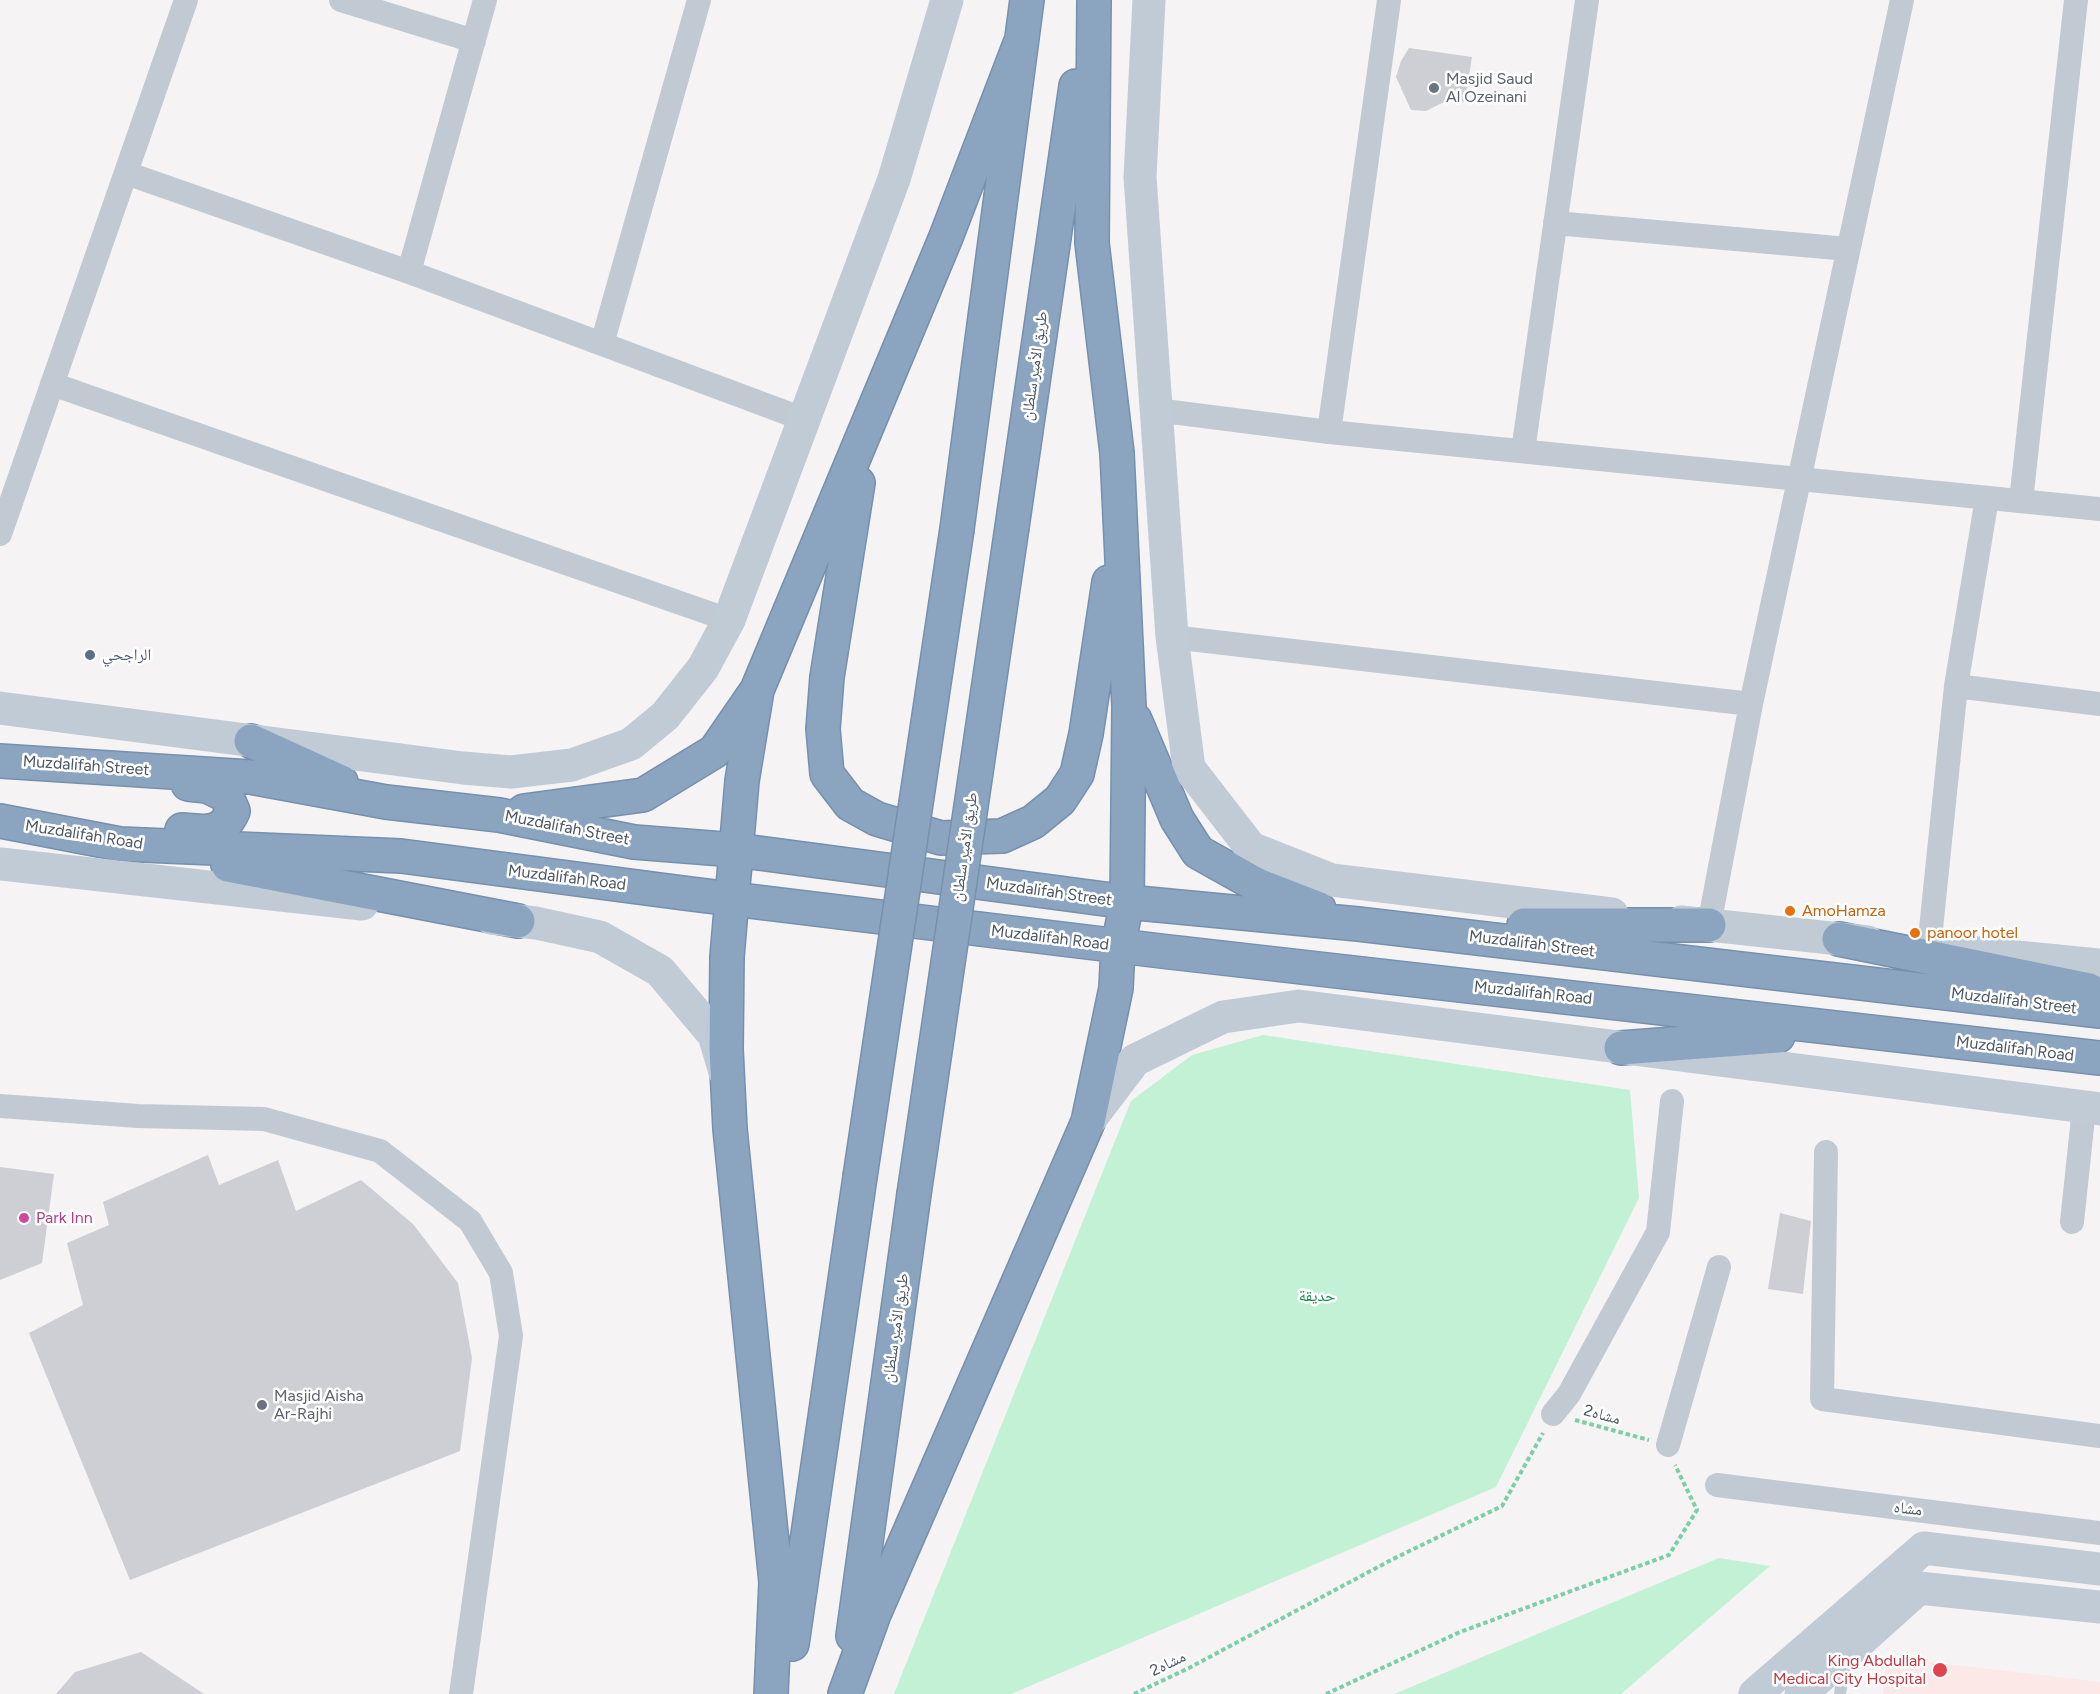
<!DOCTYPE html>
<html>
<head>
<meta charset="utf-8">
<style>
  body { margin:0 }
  canvas { display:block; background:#f5f3f3 }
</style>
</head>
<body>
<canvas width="2100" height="1694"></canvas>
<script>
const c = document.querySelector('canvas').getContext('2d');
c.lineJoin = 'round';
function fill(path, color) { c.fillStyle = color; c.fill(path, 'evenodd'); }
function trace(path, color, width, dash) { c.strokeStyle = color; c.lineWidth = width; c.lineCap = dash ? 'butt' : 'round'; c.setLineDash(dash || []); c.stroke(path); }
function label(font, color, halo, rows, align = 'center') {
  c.font = font + ' Figtree,"Noto Naskh Arabic",sans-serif'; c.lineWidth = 5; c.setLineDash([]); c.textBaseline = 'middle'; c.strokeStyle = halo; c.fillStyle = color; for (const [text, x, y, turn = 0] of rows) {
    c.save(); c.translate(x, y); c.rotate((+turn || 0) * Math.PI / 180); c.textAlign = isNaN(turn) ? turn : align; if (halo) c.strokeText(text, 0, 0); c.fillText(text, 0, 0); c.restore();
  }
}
const medical = new Path2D(`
  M1887,1657L2100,1682V1694H1883Z`);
const green = new Path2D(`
  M1263,1035L1630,1090L1639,1198L1496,1487L1011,1694H894L1131,1101L1192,1055Z
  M1719,1558L1770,1566L1621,1694H1394Z`);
const building = new Path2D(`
  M1409,48L1472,57L1465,102L1448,100L1426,111L1411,110L1396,77L1401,61Z
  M208,1155L219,1185L278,1160L296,1211L361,1180L413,1224L458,1283L472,1358L460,1451L130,1580L29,1333L83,1305L67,1243L109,1225L103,1202Z
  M0,1167L54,1174L42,1263L0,1280Z
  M1780,1213L1811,1221L1803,1294L1768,1289Z
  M141,1652L204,1694H56L75,1672Z`);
const path = new Path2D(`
  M1575,1420L1649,1440
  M1134,1694L1189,1668L1393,1559L1502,1506L1543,1433
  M1326,1694L1460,1632L1669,1555L1697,1510L1675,1465`);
const lane = new Path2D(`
  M1840,1694L1844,1666`);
const street = new Path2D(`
  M341,0L474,41
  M126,173L409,272L803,419
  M1555,223L1848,249
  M409,272L485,0
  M602,344L699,0
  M52,384L729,620
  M1156,410L1329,432L2100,509
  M1329,432L1389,0
  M1523,451L1587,0
  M2021,501L2076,0
  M0,534L186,0
  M1172,637L1751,704
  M1956,686L2100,704
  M1709,925L1751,704L1902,0
  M1929,948L1956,686L1987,498
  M0,1106L138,1116L264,1119L380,1151L470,1221L501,1273L511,1336L461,1694
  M1826,1152L1822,1399L2100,1436
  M2072,1222L2084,1108
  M1553,1414L1569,1394L1658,1232L1672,1101
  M1668,1445L1719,1267
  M1717,1485L2100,1533`);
const secondary = new Path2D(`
  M1149,0L1140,177L1172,637L1189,768L1251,848L1332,880L1612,914
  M0,708L463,768L511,772L572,765L631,744L665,716L703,668L729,620L894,179L947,0
  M0,864L362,904
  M491,918L536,923L600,937L660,971L714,1035L725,1072
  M1681,922L1868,942
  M1956,951L2100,965
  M1088,1122L1135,1060L1223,1017L1299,1006L2100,1109
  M1755,1694L1924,1548L2100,1569
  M1801,1694L1919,1588L2100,1607`);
const highway = new Path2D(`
  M858,483L827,677L823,729L827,774L850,804L877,819L941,838L1002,836L1033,822L1060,800L1077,774L1086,734L1109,582
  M1012,527L1076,86
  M957,529L1027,0
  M757,690L742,781L727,957L726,1049L730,1129L776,1582L771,1694
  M1135,720L1177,819L1198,852L1257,885L1319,909
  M251,741L341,782
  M0,761L250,777L386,802L499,815L634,842L736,850L1127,902L1358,924L2100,1011
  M524,811L643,795L715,751L757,690L946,237L1020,44
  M0,821L120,844L401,856L691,894L1161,951L2100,1058
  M182,830C205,832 222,836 233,811L226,795L207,786L188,784
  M228,865L518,921
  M1524,925H1709
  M1839,939L2089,990
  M1621,1048L1778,1036
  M853,1636L914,1194
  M792,1644L860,1177
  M845,1694L874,1614L1088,1122L1116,988L1118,946L1127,902L1129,707L1117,453L1092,243L1094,0`);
const highwayBridge = new Path2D(`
  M860,1177L957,529
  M914,1194L1012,527`);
const markers = [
  [1434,88,6,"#6b7280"],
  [90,655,6,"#5c6f8a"],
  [1790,911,6,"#e8710a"],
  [1915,933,6,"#e8710a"],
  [24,1218,6,"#d1479c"],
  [262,1405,6,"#6b7280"],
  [1940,1670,8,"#e0444e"]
];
const worshipNames = [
  ["Masjid Saud",1446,79],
  ["Al Ozeinani",1446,97],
  ["Masjid Aisha",274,1396],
  ["Ar-Rajhi",274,1414]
];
const streetNames = [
  ["طريق الأمير سلطان",1035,366,-82],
  ["Muzdalifah Street",86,766,4],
  ["Muzdalifah Street",567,828,11],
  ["Muzdalifah Road",84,835,9],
  ["طريق الأمير سلطان",965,847,-82],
  ["Muzdalifah Road",567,878,7],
  ["Muzdalifah Street",1049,892,8],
  ["Muzdalifah Road",1050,938,7],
  ["Muzdalifah Street",1532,944,7],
  ["Muzdalifah Road",1533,993,6],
  ["Muzdalifah Street",2014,1001,7],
  ["Muzdalifah Road",2015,1049,7],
  ["طريق الأمير سلطان",896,1328,-82],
  ["مشاه2",1602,1415,15],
  ["مشاه",1908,1509,7],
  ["مشاه2",1168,1664,-26]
];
const serviceNames = [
  ["الراجحي",102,655]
];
const foodNames = [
  ["AmoHamza",1802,911],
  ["panoor hotel",1927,933]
];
const hotelNames = [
  ["Park Inn",36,1218]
];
const parkNames = [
  ["حديقة",1317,1296]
];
const healthNames = [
  ["King Abdullah",1926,1661],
  ["Medical City Hospital",1926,1679]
];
fill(medical, '#fce8e6');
fill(green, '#c3f1d5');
fill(building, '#cdcfd5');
trace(highway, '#7690ad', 36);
trace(path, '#7ad0a6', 4, [4.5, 3]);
trace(lane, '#c1cad2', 12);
trace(street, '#c1cad2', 24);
trace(secondary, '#c1cbd6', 33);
trace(highway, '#8ba5c1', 33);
trace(highwayBridge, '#7690ad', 36, []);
trace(highwayBridge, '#8ba5c1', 33);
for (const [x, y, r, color] of markers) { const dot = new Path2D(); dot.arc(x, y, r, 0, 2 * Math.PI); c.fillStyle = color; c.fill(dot); trace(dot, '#fff', 2); }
label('16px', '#5b616d', '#fff', worshipNames, 'left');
label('16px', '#4a5661', '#fff', streetNames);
label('16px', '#4e5e75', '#fff', serviceNames, 'left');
label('16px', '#c56008', '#fff', foodNames, 'left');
label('16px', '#b23c85', '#fff', hotelNames, 'left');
label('16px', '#17864f', '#fff', parkNames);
label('16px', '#be3a42', '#fff', healthNames, 'right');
</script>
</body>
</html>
